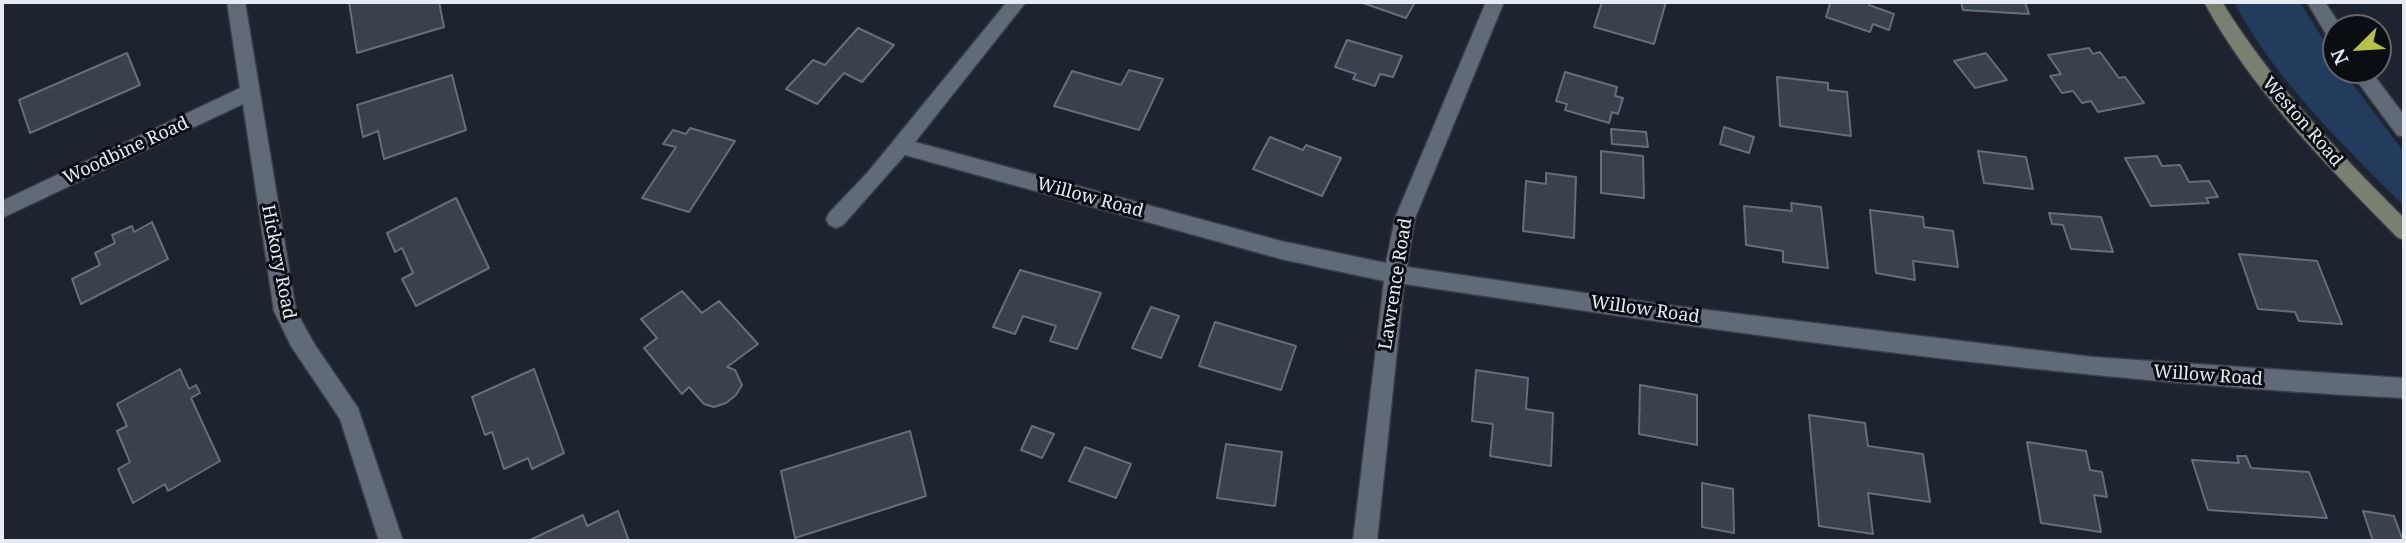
<!DOCTYPE html>
<html>
<head>
<meta charset="utf-8">
<style>
  body { margin:0 }
  #map { position:relative; width:2406px; height:543px; overflow:hidden; background:#1d242f; font-family:"Noto Serif",serif }
  canvas { display:block }
  .frame { position:absolute; inset:0; border:4px solid #e6ebf3; pointer-events:none }
  .north { position:absolute; left:2322px; top:14px; width:70px; height:70px; box-sizing:border-box; background:#0a0d12; border:2px solid #62666c; border-radius:50%; rotate:246deg; font-size:19px; font-weight:700; line-height:28px; text-align:center; color:#e6ebf3 }
  .north::after { content:''; display:block; margin:auto; width:24px; height:32px; background:#b5c24a; clip-path:polygon(50% 0,100% 100%,50% 72%,0 100%) }
</style>
</head>
<body>
<div id="map">
<canvas width="2406" height="543"></canvas>
<div class="frame"></div>
<div class="north">N</div>
</div>
<script>
const c = document.querySelector('canvas').getContext('2d');
c.lineJoin = 'round';
function fill(path, color) { c.fillStyle = color; c.fill(path, 'evenodd'); }
function trace(path, color, width, dash) { c.strokeStyle = color; c.lineWidth = width; c.lineCap = dash ? 'butt' : 'round'; c.setLineDash(dash || []); c.stroke(path); }
function label(font, color, halo, rows, align = 'center') {
  c.font = font + ' "Noto Serif",serif'; c.lineWidth = 6; c.setLineDash([]); c.textBaseline = 'middle'; c.strokeStyle = halo; c.fillStyle = color; for (const [text, x, y, turn = 0] of rows) {
    c.save(); c.translate(x, y); c.rotate((+turn || 0) * Math.PI / 180); c.textAlign = isNaN(turn) ? turn : align; if (halo) c.strokeText(text, 0, 0); c.fillText(text, 0, 0); c.restore();
  }
}
const green = new Path2D(`
  M2234,2H2300L2336,60V70H2342L2404,152V206C2342,144 2275,80 2234,2Z`);
const building = new Path2D(`
  M349,2H439L444,27L357,53Z
  M1360,2H1415L1406,18Z
  M1602,2H1666L1654,44L1594,27Z
  M1825,2H1870L1869,5L1894,14L1889,30L1873,24L1870,32L1826,17L1830,4Z
  M1961,2H2025L2029,14L1963,10Z
  M858,28L894,45L862,82L844,73L817,104L786,89L813,60L825,65Z
  M1347,40L1402,56L1393,77L1380,74L1375,86L1353,79L1356,74L1335,67Z
  M2089,48L2093,54L2100,52L2119,78L2125,77L2144,103L2098,112L2091,101L2082,103L2073,91L2062,93L2050,76L2061,74L2048,55Z
  M127,53L140,85L30,133L19,100Z
  M1986,53L2007,80L1975,88L1954,61Z
  M1129,70L1163,79L1139,130L1054,106L1072,71L1121,85Z
  M1565,72L1617,87L1615,96L1623,98L1618,114L1612,112L1609,123L1565,110L1567,104L1556,101Z
  M452,75L466,130L384,159L378,131L363,137L357,105Z
  M1777,77L1828,83V90L1847,92L1851,136L1780,126Z
  M1724,127L1754,137L1749,153L1720,144Z
  M690,128L735,141L689,212L642,198L676,147L663,144L673,130L686,134Z
  M1611,129L1646,132L1648,147L1612,144Z
  M1270,137L1303,150L1306,145L1341,158L1322,196L1253,169Z
  M1601,151L1643,156L1644,198L1601,193Z
  M1978,151L2026,157L2033,189L1984,183Z
  M2157,156L2162,166L2180,165L2189,182L2209,181L2218,197L2206,198L2209,203L2151,206L2125,158Z
  M1546,173L1576,177L1574,238L1523,231L1526,181L1546,184Z
  M456,198L489,268L416,306L402,279L413,273L402,248L395,252L387,233Z
  M1791,203L1821,207L1828,268L1783,262V251L1746,245L1744,206L1792,211Z
  M1870,210L1923,217L1924,227L1953,231L1958,267L1913,261L1915,280L1876,273Z
  M2049,213L2101,217L2113,252L2071,249L2063,225L2052,224Z
  M152,222L168,259L81,304L72,279L100,265L95,253L115,243L112,235L132,226L134,232Z
  M2239,254L2317,261L2342,324L2299,321L2295,312L2258,309Z
  M1020,270L1101,293L1077,349L1050,341L1056,326L1023,316L1015,334L993,327Z
  M682,291L702,313L719,301L758,344L727,367L735,370L742,385L736,395L726,403L714,407L704,404L689,387L682,394L644,348L657,338L641,319Z
  M1151,307L1179,316L1161,358L1132,348Z
  M1215,322L1296,346L1281,390L1199,366Z
  M180,369L189,389L196,385L200,393L191,398L220,461L168,491L165,484L133,503L118,469L130,462L117,431L127,426L117,404Z
  M534,369L564,453L532,469L528,458L504,469L492,432L485,435L472,397Z
  M1476,370L1528,378L1526,409L1553,413L1551,466L1490,456L1493,424L1472,421Z
  M1640,385L1697,395V445L1639,434Z
  M1809,415L1865,423L1868,446L1923,454L1930,502L1868,493L1873,534L1819,526Z
  M1032,426L1054,434L1042,458L1021,450Z
  M910,431L926,496L795,538L781,471Z
  M2027,442L2086,451L2090,470L2102,472L2107,497L2094,495L2101,532L2041,523Z
  M1226,444L1282,452L1275,506L1217,498Z
  M1085,447L1131,464L1116,498L1069,481Z
  M2237,456H2246L2251,468L2309,472L2327,518L2208,510L2192,460L2239,463Z
  M1702,483L1733,489L1734,533L1702,527Z
  M618,511L629,541H528L583,515L587,526Z
  M2363,511L2394,516L2403,541H2373Z`);
const street = new Path2D(`
  M227,2H245L296,311L315,345L358,408L403,541H379L340,419L291,346L274,311L243,104L2,218V201L240,88Z
  M1007,2H1026L915,142L1281,241L1386,263L1395,218L1486,2H1504L1415,218L1407,267L1667,305L2093,357L2404,378V398C2069,382 1736,334 1404,284L1377,541H1353L1384,281L1281,259L905,155L843,225L836,228L829,225L826,219L829,213L868,172Z
  M2307,2H2325L2342,28H2336V41L2329,39Z
  M2349,70H2370L2404,115V137L2397,135Z`);
const secondary = new Path2D(`
  M2204,2H2222C2272,83 2337,151 2404,218V240L2397,237C2326,164 2253,92 2204,2Z`);
const streetNames = [
  ["Weston Road",2302,122,49],
  ["Woodbine Road",126,151,-25],
  ["Willow Road",1090,198,15],
  ["Hickory Road",278,262,79],
  ["Lawrence Road",1396,284,-81],
  ["Willow Road",1645,310,8],
  ["Willow Road",2208,376,4]
];
fill(green, '#233b5d');
fill(building, '#38414c');
trace(building, '#656e7b', 2);
trace(street, '#383e47', 3);
trace(secondary, '#383e47', 3);
fill(street, '#616a77');
fill(secondary, '#788170');
label('18px', '#e6ebf3', '#0a0d12', streetNames);
</script>
</body>
</html>
